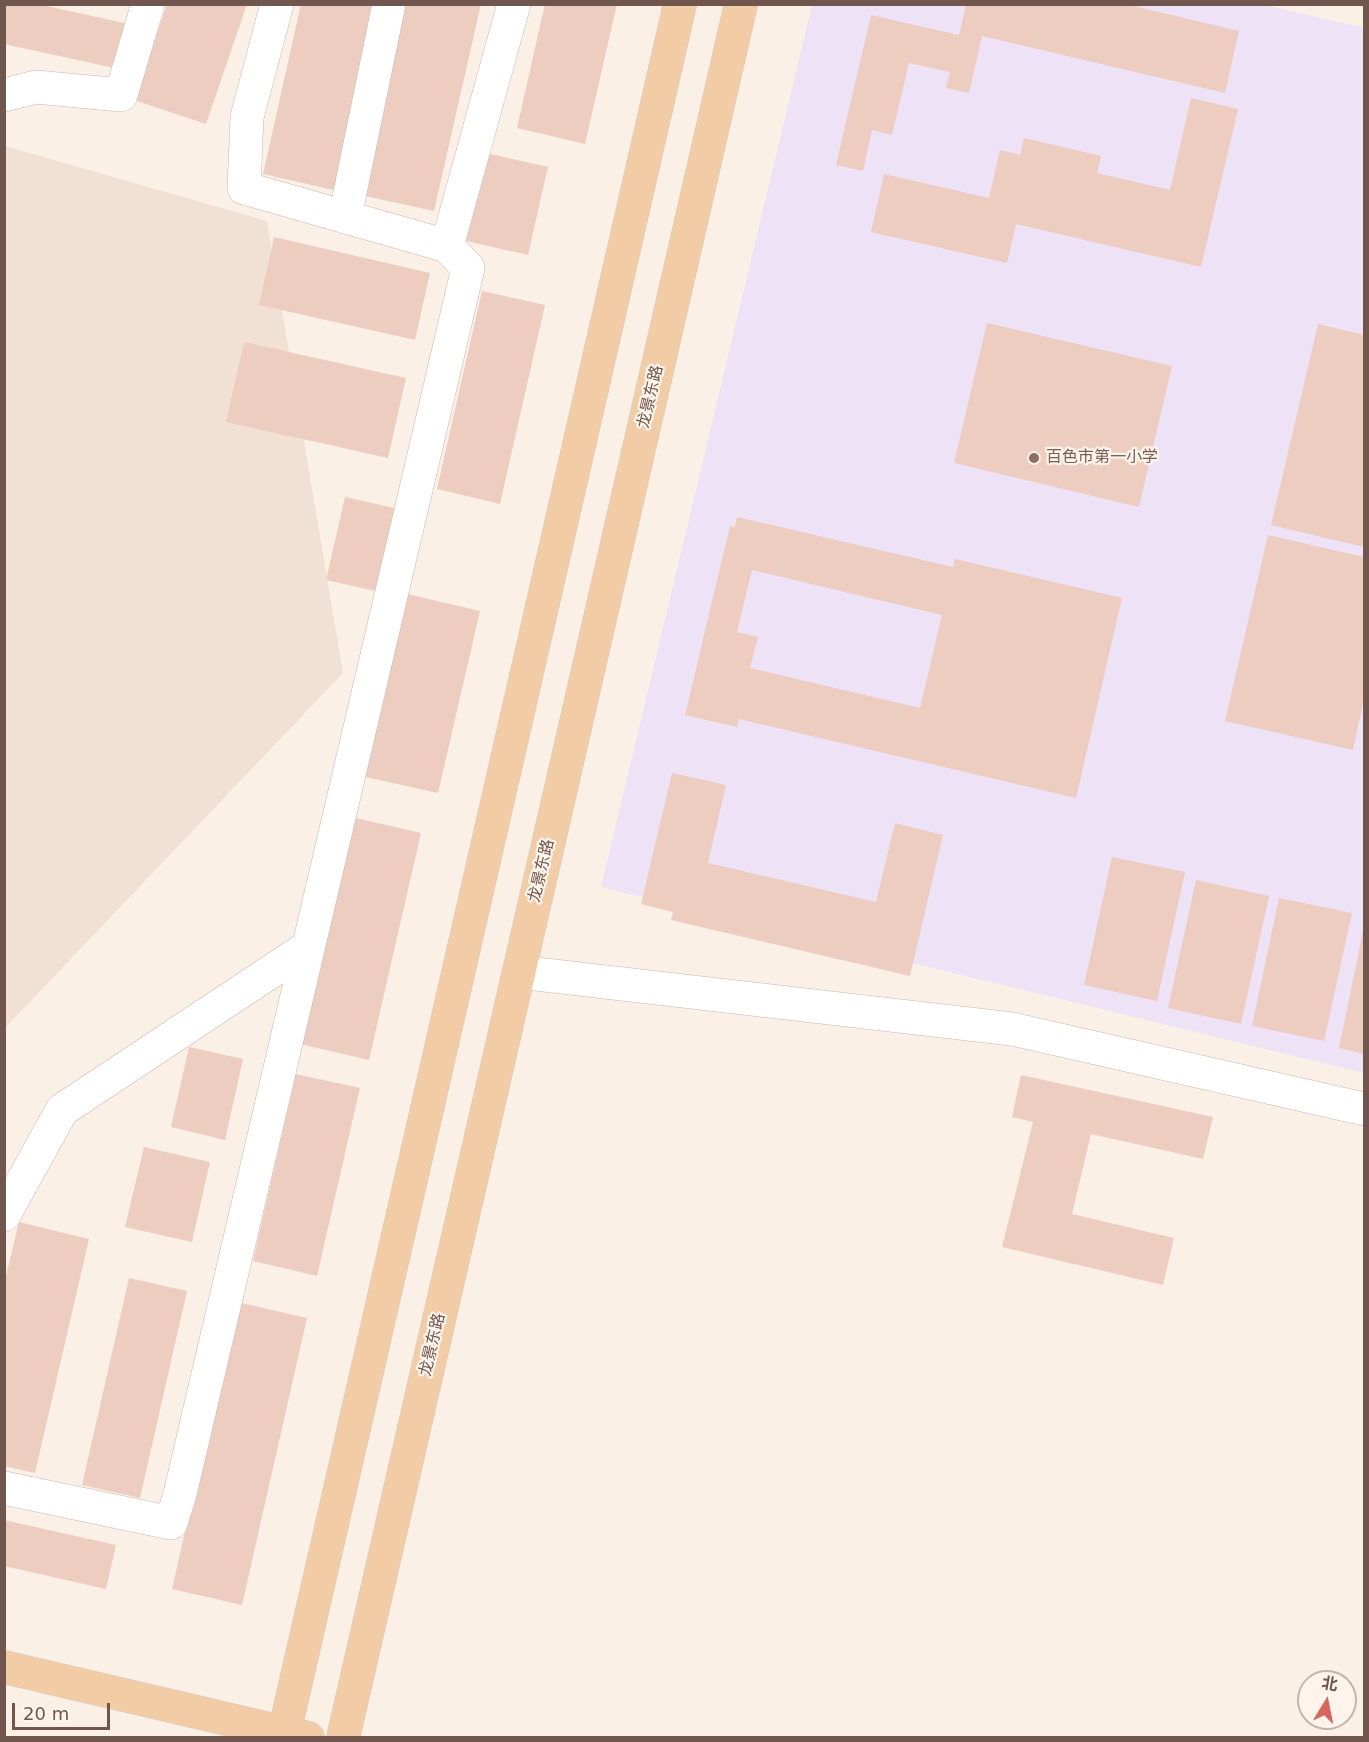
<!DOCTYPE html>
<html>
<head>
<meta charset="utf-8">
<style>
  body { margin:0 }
  #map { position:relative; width:1369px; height:1742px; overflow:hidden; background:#faf0e6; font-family:"DejaVu Sans","Noto Sans SC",sans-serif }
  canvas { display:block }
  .frame { position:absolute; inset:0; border:6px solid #70564d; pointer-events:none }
  .north { position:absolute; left:1297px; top:1670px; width:60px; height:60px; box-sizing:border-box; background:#fdf4eb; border:2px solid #c5b5ac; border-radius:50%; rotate:10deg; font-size:16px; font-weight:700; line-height:24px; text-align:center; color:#70564d }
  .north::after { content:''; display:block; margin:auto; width:21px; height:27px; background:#d86557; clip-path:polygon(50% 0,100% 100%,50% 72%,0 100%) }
  .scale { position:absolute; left:12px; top:1703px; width:98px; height:27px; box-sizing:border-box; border:3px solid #70564d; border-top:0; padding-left:8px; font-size:18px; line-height:21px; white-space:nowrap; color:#70564d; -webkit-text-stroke:4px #fdf4eb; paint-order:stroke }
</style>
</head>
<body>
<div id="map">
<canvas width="1369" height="1742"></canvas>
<div class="frame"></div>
<div class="north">北</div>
<div class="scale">20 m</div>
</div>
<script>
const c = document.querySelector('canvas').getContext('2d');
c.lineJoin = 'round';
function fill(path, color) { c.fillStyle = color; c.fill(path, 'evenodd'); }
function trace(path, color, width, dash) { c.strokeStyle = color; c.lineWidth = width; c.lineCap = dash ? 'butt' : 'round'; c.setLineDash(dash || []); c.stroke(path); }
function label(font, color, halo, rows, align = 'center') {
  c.font = font + ' "DejaVu Sans","Noto Sans SC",sans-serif'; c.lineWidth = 4.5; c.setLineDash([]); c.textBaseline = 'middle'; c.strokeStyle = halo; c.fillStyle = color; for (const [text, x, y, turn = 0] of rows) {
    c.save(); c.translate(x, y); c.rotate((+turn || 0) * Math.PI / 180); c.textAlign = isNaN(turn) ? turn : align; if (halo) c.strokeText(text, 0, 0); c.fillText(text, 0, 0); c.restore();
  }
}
const residential = new Path2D(`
  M5,146L267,221L343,673L5,1028Z`);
const education = new Path2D(`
  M1261,4L1364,28V1073L601,887L812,5Z`);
const building = new Path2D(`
  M167,4H247L206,124L134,100Z
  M301,4H380L338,191L263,174Z
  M399,4H481L434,211L356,194Z
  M545,4H617L585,144L517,128Z
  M966,4H1125L1239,31L1225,93L982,36L969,93L946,88L950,72L909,63L892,135L872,130L863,171L836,165L871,15L959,35Z
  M4,5H42L129,24L119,69L4,44Z
  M1191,98L1238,109L1201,267L1016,224L1007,263L871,232L884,174L989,198L1000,150L1020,155L1024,138L1101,156L1097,173L1170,190Z
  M486,153L548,167L528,255L466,241Z
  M274,237L430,273L415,340L259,305Z
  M482,291L545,305L500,504L437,489Z
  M987,323L1172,366L1139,507L954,463Z
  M1318,324L1364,335V547L1271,525Z
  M244,342L406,378L388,458L226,422Z
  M345,497L403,510L384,593L326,580Z
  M737,517L953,567L955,559L1122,598L1076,798L739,719L737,727L685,715L730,526L735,527ZM752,570L942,615L920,708L750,668L758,637L737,632Z
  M1268,535L1364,557V698L1353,750L1225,721Z
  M403,593L480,611L438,793L361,776Z
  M672,773L726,785L708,863L876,902L895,823L943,835L910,976L671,920L673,912L641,904Z
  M347,816L421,833L369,1060L296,1043Z
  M1112,857L1185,872L1157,1001L1084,985Z
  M1196,880L1269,896L1241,1024L1168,1008Z
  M1279,898L1352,913L1324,1041L1252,1026Z
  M1363,931H1364V1054L1339,1048Z
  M189,1047L243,1059L225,1140L171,1127Z
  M296,1074L360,1088L317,1276L253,1261Z
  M1021,1075L1213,1117L1203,1159L1091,1134L1072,1214L1174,1238L1163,1285L1002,1247L1033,1122L1012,1117Z
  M144,1147L210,1162L192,1242L125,1227Z
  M19,1222L89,1239L35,1473L4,1466V1284Z
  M129,1278L187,1291L140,1498L82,1485Z
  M237,1302L307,1318L242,1605L172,1589Z
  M4,1520L116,1545L106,1589L4,1566Z`);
const minor = new Path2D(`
  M277,4L247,117L244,188L447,246
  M4,95L36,87L121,95L148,4
  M345,217L389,4
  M519,972L1012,1029L1364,1109
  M4,1215L62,1110L308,947
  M4,1488L171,1523L180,1494L468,268L447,246L514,4`);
const major = new Path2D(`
  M4,1667L308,1738
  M283,1738L680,4
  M343,1738L741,4`);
const markers = [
  [1034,458,6,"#8d6e63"]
];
const streetNames = [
  ["龙景东路",651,397,-77],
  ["龙景东路",542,871,-77],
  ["龙景东路",433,1345,-77]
];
const educationNames = [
  ["百色市第一小学",1046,458]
];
fill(residential, '#f1e1d5');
fill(education, '#ede2f6');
fill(building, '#edcdc0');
trace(minor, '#cab7ad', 34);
trace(major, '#d4ccca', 34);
trace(minor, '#fff', 33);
trace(major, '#f2cca4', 33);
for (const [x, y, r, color] of markers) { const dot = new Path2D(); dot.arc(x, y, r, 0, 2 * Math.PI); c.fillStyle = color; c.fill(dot); trace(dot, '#fdf4eb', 2); }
label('16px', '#70564d', '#fdf4eb', streetNames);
label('16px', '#785e54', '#fdf4eb', educationNames, 'left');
</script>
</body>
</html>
